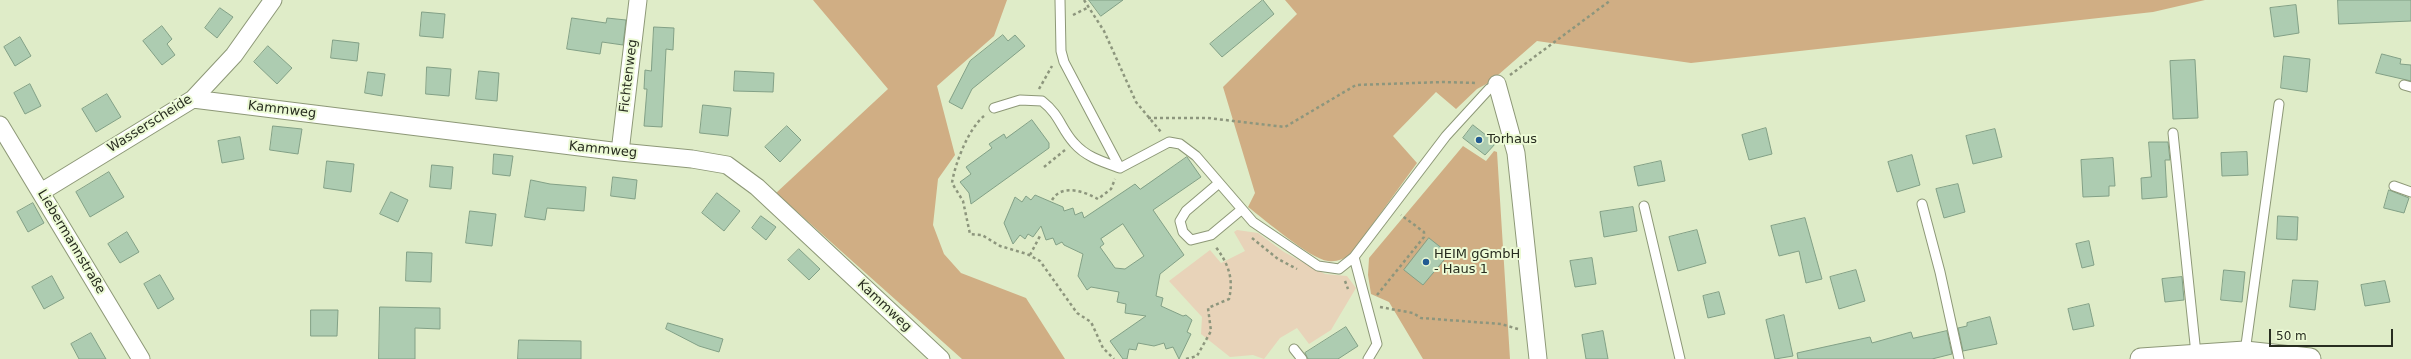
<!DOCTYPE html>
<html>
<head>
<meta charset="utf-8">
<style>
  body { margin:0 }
  #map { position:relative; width:2411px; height:359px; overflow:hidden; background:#dfecc8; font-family:"DejaVu Sans",sans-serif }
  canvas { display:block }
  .scale { position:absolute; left:2269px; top:329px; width:124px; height:18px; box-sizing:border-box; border:2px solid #282d20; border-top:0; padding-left:5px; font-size:12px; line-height:14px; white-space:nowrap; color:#282d20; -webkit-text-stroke:3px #ecfad5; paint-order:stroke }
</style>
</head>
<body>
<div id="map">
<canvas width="2411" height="359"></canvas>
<div class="scale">50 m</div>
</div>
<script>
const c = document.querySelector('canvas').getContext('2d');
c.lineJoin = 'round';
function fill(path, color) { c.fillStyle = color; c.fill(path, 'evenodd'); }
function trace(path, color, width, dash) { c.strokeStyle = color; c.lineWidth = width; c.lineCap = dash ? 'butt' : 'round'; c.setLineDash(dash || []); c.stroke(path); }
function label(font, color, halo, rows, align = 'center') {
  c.font = font + ' "DejaVu Sans",sans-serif'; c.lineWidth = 4; c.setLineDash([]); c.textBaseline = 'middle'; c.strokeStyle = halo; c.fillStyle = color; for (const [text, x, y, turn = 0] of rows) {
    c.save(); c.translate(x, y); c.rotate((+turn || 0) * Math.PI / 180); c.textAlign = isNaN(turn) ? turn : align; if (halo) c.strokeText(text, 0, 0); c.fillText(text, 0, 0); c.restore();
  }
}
const green = new Path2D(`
  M1237,230L1258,233L1284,252L1325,274L1347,276L1356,288L1331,330L1309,344L1297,328L1280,338L1264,359L1253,355L1230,357L1201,334L1202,317L1169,281L1210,250L1221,263L1245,251L1234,232Z`);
const forest = new Path2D(`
  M813,0H1007L994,36L937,86L955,155L938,179L933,225L944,254L961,273L1026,298L1065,359H962L776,193L888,89Z
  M1285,0H2205L2153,12L1691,63L1537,41L1490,82L1477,89L1456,109L1436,92L1393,136L1417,163L1351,254C1344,259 1337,262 1328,261C1310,259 1264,219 1248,207L1255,193L1223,87L1297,14Z
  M1463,146L1486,161L1494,151L1497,152L1510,359H1423L1389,302L1371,294L1368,275L1369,258Z`);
const building = new Path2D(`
  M1089,0H1123L1101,16Z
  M1263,0L1274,14L1222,57L1210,44Z
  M2338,0H2411V21L2339,24Z
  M2296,5L2299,33L2274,37L2270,8Z
  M220,8L233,17L217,38L205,28Z
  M422,12L445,14L443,38L420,36Z
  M572,18L606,23L607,18L626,20L623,45L602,42L600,54L567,49Z
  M162,26L172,39L167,44L175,55L162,65L143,41Z
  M654,27L674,28L673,50L666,49L662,127L644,126L647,89H644L645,70L651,71Z
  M1003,35L1008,41L1015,35L1025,46L972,89L962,109L949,102L970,61Z
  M20,37L31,56L15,66L4,47Z
  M333,40L359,43L357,61L331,58Z
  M268,46L292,68L277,84L254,62Z
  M2382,54L2401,59L2400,64L2411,65V81L2376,73Z
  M2284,56L2310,59L2307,92L2281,88Z
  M2195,60L2198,118L2173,119L2170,61Z
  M427,67L451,69L449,96L426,94Z
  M479,71L499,73L497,101L476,99Z
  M735,71L774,73L773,92L734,91Z
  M368,72L385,74L382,96L365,93Z
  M30,84L41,106L25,114L14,93Z
  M107,94L121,117L96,132L82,109Z
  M703,105L731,108L728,136L700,133Z
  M1032,120L1049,143V148L971,204L969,193L960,182L971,174L966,167L992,148L989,144L1004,134L1006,138Z
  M1473,125L1496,143L1485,155L1463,138Z
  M273,126L302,129L298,154L270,150Z
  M787,126L801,140L780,162L765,147Z
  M1766,128L1772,154L1749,160L1742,135Z
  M1995,129L2002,157L1973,164L1966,136Z
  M240,137L244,159L222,163L218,141Z
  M2149,142H2168L2170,160H2165L2167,197L2142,199L2141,178L2151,177Z
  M2247,152L2248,175L2222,176L2221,153Z
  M494,154L513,156L510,176L493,174Z
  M1912,155L1920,185L1897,192L1888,162Z
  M1187,157L1201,177L1153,210L1184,255L1160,274L1156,296L1163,298L1161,306L1183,316L1186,315L1192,320L1187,332L1191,334L1179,359L1173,347L1166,349L1164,343L1154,346L1138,343L1136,350L1129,349L1127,359H1123L1110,341L1146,316L1125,313L1126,304L1117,302L1119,292L1091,287L1087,290L1078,276L1083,254L1064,245L1062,242L1056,245L1053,238L1046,240L1041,226L1033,237L1028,234L1025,239L1020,235L1013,244L1004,223L1015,197L1022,202L1026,196L1031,200L1035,195L1063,207L1064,211L1073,208L1075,215L1082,212L1084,218L1135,184L1140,189ZM1123,224L1144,256L1125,269L1115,268L1100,247L1104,244L1101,239Z
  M2113,158L2115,186H2109V196L2083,197L2081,160Z
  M327,161L354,164L351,192L324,188Z
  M1661,161L1665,181L1638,186L1634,167Z
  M432,165L453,167L451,189L430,187Z
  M109,172L124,197L90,217L76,192Z
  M613,177L637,180L635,199L611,196Z
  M531,180L550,184L586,187L584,211L547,208L545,220L525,217Z
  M1958,184L1965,212L1944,218L1936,189Z
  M2389,190L2409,198L2404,213L2384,208Z
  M391,192L408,200L398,222L380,214Z
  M717,193L740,211L724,231L702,213Z
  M33,203L44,223L28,232L17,212Z
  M1633,207L1637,231L1604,237L1600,212Z
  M470,211L496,214L492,246L466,243Z
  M761,216L776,227L766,240L752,228Z
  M2278,216L2298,217L2297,240L2277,239Z
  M1805,218L1822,279L1806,283L1799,251L1779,256L1771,226Z
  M1697,230L1706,263L1678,271L1669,237Z
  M127,232L139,252L120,263L108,244Z
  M1429,238L1449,254L1423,285L1404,270Z
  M2089,241L2094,265L2082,268L2076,244Z
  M799,249L820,269L809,280L788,260Z
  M407,252L432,253L431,282L406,281Z
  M1592,258L1596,284L1575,287L1570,261Z
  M1856,270L1865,301L1839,309L1830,277Z
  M2224,270L2245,272L2242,302L2221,300Z
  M160,275L174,299L158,309L144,284Z
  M52,276L64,298L44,309L32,287Z
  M2182,277L2184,300L2165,302L2162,279Z
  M2293,280L2318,281L2315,310L2290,307Z
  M2385,281L2390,302L2365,306L2361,285Z
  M1719,292L1725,314L1708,318L1703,296Z
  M2089,304L2094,326L2073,330L2068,309Z
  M380,307L440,308V329L415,328V359H379Z
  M311,310H338L337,336H311Z
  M1784,315L1793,356L1775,359L1766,320Z
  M1990,317L1997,344L1963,351L1958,328L1967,326V323Z
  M668,323L723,339L719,352L699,346L666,329Z
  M1346,327L1358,346L1338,359H1308L1305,353Z
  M1603,331L1608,359H1586L1582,335Z
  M1947,331L1952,354L1932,359H1798L1797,353L1870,337L1872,343L1911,332L1913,338Z
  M91,333L106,359H79L71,344Z
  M519,340L581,341V359H518Z`);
const path = new Path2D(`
  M1084,0L1104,31L1136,102L1161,132
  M1073,15L1089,7
  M1510,75L1611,0
  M1039,89L1052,66
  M984,116C969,128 955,163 952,183L963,201L970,234L982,235L1000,246L1027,254L1040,261L1077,313L1091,322L1103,348L1114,359
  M1148,118H1208L1285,127L1356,85L1443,82L1477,83
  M1044,167L1065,150
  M1052,200C1062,183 1085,192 1098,199L1111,189L1115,179
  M1252,238L1278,259L1297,269
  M1030,255L1041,234
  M1345,281L1348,289
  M1377,295L1424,237V232L1401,215
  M1380,307L1413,313L1421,318L1501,324L1518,329
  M1186,359L1197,356L1211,331L1208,308L1229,299C1234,278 1228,263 1215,246`);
const service = new Path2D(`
  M1060,0L1061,51L1064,62L1120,168L1169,142L1180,144L1196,156L1253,222L1318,266L1339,269L1354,257L1446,136L1489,89L1497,84
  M2404,85L2411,87
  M994,108L1020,100L1042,101C1060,115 1061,129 1074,143C1086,157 1103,162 1120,168
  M2173,133L2196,354
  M1219,183L1186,211L1180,221L1183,232L1191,240L1211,235L1241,210
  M2394,186L2411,192
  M1922,204L1940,272L1959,359
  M1644,206L1680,359
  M1354,257L1377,344L1368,359
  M1294,349L1302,359
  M2245,352L2279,104`);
const minor = new Path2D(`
  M1497,84L1516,153L1538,359
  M193,99L620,152L692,159L727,165L757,187L941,359
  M0,125L141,359
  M620,152L638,0
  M41,192L193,99L234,55L273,0`);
const tertiary = new Path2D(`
  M2141,359L2245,352L2310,359`);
const markers = [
  [1479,140,4,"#225b92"],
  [1426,262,4,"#225b92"]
];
const streetNames = [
  ["Fichtenweg",629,76,-83],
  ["Kammweg",282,110,7],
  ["Wasserscheide",150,124,-32],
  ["Kammweg",603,150,6],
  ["Liebermannstraße",71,242,59],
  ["Kammweg",884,306,43]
];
const poiNames = [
  ["Torhaus",1487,140],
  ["HEIM gGmbH",1434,255],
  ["- Haus 1",1434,270]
];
fill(green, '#e8d3b9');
fill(forest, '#d0ae84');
fill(building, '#adccb1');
trace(building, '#82a086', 1);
trace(service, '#8d9877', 11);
trace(minor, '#8d9877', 19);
trace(tertiary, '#8d9877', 23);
trace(path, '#8d967d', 2.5, [3, 3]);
trace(service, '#fff', 9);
trace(minor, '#fff', 17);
trace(tertiary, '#fff', 21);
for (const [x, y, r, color] of markers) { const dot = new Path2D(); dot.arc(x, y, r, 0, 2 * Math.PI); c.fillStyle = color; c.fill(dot); trace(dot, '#ecfad5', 1.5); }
label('13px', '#282d20', '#ecfad5', streetNames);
label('13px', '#282d20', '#ecfad5', poiNames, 'left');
</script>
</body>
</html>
